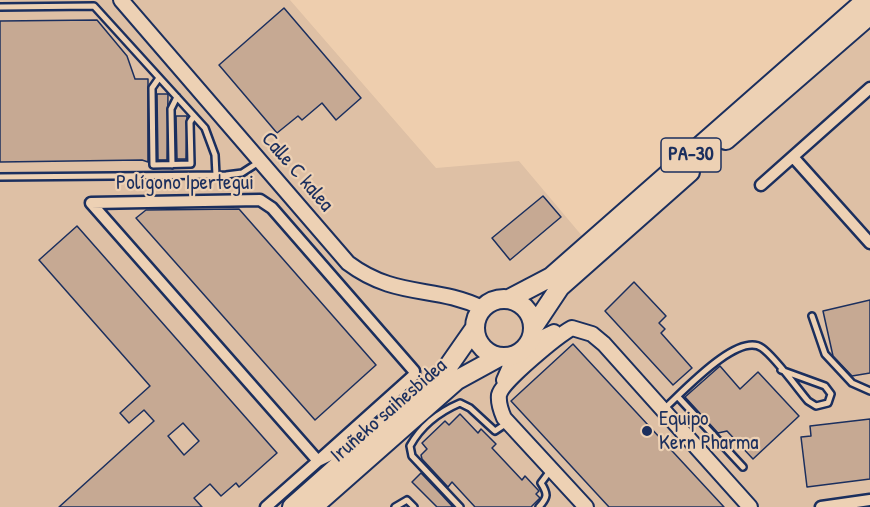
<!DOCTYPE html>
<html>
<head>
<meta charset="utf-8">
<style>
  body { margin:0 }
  canvas { display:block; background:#eeceae }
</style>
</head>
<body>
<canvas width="870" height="507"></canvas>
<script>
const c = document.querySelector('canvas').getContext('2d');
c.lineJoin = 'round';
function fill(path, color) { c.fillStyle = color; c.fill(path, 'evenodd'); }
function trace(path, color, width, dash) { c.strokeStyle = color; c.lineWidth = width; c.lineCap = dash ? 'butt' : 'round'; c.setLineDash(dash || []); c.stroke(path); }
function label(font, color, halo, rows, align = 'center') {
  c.font = font + ' "Patrick Hand",sans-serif'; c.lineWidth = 4.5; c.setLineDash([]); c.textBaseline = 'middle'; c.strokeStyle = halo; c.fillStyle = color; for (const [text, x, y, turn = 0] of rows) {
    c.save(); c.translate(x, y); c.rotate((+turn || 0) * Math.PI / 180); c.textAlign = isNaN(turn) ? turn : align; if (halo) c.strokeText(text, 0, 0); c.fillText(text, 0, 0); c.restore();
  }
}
const built = new Path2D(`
  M0,0H290L436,168L519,161L583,237L870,0V507H0Z`);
const building = new Path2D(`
  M284,8L361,98L336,120L322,103L302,120L298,116L277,133L219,65Z
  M97,20L127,56L135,79H148V162L142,160L0,162V21Z
  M157,94H168L167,160H158Z
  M176,116H187L186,159H177Z
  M543,196L561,217L510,260L492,238Z
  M239,209L376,365L315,420L136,218L146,210Z
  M77,226L277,453L239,487L236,483L221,496L210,484L194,498L202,507H59L154,421L144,410L129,423L120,413L150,386L39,260ZM183,423L199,441L184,455L168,436Z
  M634,282L666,316L659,323L665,329L661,333L692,368L673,385L605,311Z
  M870,300V373L852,376L833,356L823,311Z
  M573,344L724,507H609L511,401Z
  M720,366L740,389L758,372L799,416L753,459L727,431L718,433L685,397Z
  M460,414L478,433L481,429L496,444L492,448L522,480L525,476L539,491L536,494L540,498L531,507H475L452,482L448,487L422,459L421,455L427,449L422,443L445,421L449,425Z
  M870,419V479L807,487L801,437L811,436L810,426Z
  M421,473L440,493L453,507H437L412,482Z`);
const lane = new Path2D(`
  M0,7L94,6L205,128L215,155L216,175
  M159,78L152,88L153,165L191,164L190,122L194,116
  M172,165L171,109L177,97
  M0,177L226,175L242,173L259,162
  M812,316L825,354L852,383L870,391
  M678,397L743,467
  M664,409C682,393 738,331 762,348C775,357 797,388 808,401L816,406L828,403L831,394L825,386L781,370
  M395,507L407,500L414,507
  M460,507L412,456L410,446C421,426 439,412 460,403L470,408L495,431L507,423
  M539,507C548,497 548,494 541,483L550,471`);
const street = new Path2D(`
  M793,157L870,243
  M761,185L870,88
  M260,200L272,208L414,371V375L318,461L91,203Z
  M266,507L318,461L351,445
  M821,507L870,500`);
const secondary = new Path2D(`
  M121,0L348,263C396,299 435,285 482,308
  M529,344L554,332
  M504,380L515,355
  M586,507L504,418C501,411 498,403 499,395C502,381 559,335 572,328L592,334L604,344L750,507`);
const highway = new Path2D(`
  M726,140L870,15
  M475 328a29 29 0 1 1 58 0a29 29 0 1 1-58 0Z
  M509,299L551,277L866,0
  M534,326L560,287L690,172
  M292,507L445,371L475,328
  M313,507L457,380L499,357`);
const markers = [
  [647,431,6,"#1b2f5e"]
];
const shields = [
  [691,155,60]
];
const shieldNames = [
  ["PA-30",691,155]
];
const streetNames = [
  ["Calle C kalea",297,172,49],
  ["Polígono Ipertegui",185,183],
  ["Iruñeko saihesbidea",389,411,-41]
];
const poiNames = [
  ["Equipo",659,419],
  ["Kern Pharma",659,443]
];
fill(built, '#dec0a5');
fill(building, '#c6a993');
trace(building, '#1b2f5e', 1.5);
trace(lane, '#1b2f5e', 10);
trace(street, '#1b2f5e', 15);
trace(secondary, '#1b2f5e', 18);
trace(highway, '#1b2f5e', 22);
trace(lane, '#edd1b4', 5);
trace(street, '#edd1b4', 10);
trace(secondary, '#edd1b4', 14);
trace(highway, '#edd1b4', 18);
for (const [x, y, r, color] of markers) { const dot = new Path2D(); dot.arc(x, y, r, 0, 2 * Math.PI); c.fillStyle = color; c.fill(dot); trace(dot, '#edd1b4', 2); }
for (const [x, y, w] of shields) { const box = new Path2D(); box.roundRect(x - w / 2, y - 17, w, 34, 4.5); c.fillStyle = '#edd1b4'; c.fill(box); trace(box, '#1b2f5e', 1.5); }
label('bold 20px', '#1b2f5e', null, shieldNames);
label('21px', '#1b2f5e', '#edd1b4', streetNames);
label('21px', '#1b2f5e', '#edd1b4', poiNames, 'left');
</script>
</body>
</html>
